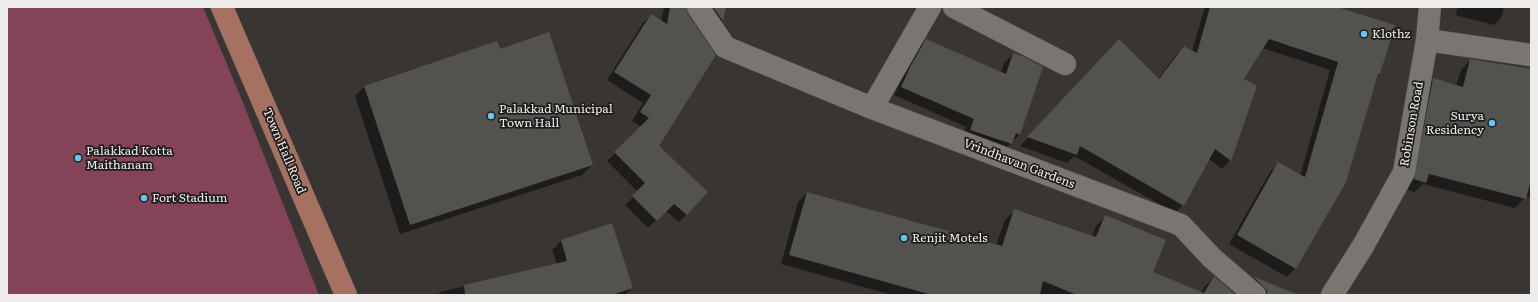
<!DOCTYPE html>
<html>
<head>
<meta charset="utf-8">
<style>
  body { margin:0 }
  #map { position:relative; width:1538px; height:302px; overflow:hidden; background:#393532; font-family:Literata,serif }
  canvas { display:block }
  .frame { position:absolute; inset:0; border:8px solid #eeecea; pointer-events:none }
</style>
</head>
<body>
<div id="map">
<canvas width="1538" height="302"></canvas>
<div class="frame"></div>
</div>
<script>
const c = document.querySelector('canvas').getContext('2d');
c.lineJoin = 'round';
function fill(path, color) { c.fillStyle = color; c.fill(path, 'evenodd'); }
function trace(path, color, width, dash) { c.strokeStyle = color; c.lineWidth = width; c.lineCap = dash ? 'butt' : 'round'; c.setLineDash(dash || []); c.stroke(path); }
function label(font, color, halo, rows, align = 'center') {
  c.font = font + ' Literata,serif'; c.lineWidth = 3.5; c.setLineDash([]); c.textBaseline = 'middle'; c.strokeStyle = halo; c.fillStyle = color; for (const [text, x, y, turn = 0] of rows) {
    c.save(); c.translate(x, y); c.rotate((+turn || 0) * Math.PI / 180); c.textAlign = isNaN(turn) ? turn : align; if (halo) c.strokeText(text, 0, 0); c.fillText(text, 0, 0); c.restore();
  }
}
const green = new Path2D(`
  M7,7H203L244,105L319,295H7Z`);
const shadow = new Path2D(`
  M664,7H685L658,146L687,214L679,222L666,211L648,228L625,205L638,192L607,161L642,127L632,121L643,103L607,80L643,23L651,15L661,21Z
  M699,7H725L722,21L714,29Z
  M1205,7H1334L1379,74L1376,77L1345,182L1295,269L1287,277L1229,244L1270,172L1279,163L1300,176L1330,70L1262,48L1243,79L1256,86L1230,160L1222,169L1209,159L1183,205L1175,213L1074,156L1067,163L1020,146L1110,49L1158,79L1176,55L1185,47L1192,51Z
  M1458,7H1504L1501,18L1494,25L1455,15Z
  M927,40L1001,73L1004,63L1013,54L1020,134L1002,152L962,138L966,127L894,95L902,77L918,48Z
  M499,50L592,165L582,175L400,234L355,96L365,86Z
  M1470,60L1531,70V198L1526,196L1515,208L1423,184L1415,192L1405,189L1424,89L1433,79L1456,86L1461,70Z
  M807,193L996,245L1005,220L1014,211L1092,236L1096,226L1105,217L1152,273L1185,295H892L781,264L798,202Z
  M611,224L632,288L625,295H437L440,292L557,264L552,250L561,241Z
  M1214,277L1234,295H1200L1205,286Z
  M1253,277L1273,286L1269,295H1255L1244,286Z`);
const building = new Path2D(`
  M670,7H686L688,14L716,55L659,146L708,192L687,215L674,204L657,221L632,196L645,183L614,152L649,118L640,112L651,95L614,72L651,14L667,24Z
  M713,7H726L723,21Z
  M1210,7H1337L1395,25L1380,74H1378L1346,182L1296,269L1237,235L1278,162L1305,177L1338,62L1269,39L1244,79L1257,86L1231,161L1215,149L1184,206L1080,146L1077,155L1027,137L1119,39L1159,79L1184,46L1197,53Z
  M549,32L593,165L410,225L364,86L497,41L500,49Z
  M926,39L1006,74L1013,53L1025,57L1043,67L1020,135L1016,133L1012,144L970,130L974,119L901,87L910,67Z
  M1470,59L1531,69V180L1526,199L1429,174L1426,183L1414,179L1433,78L1463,87Z
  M807,192L1002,246L1014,209L1096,237L1105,215L1166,240L1153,272L1204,293L1214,276L1236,295H1077L1043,281L1040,295H932L789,255Z
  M612,223L633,288L612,295H465L464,285L567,261L561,240Z
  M1252,276L1296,294V295H1267V291L1263,286Z`);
const minor = new Path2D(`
  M698,7L725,47L872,108
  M930,7L872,108L1181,225L1212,258L1255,295
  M954,7L1065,64
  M1427,40L1531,55`);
const tertiary = new Path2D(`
  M1332,295L1363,246L1404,172L1427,40L1430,7`);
const primary = new Path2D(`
  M222,7L346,295`);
const markers = [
  [1364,34,4,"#64c5ee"],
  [491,116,4,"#64c5ee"],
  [1492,123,4,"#64c5ee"],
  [78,158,4,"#64c5ee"],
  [144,198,4,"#64c5ee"],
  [904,238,4,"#64c5ee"]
];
const poiNames = [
  ["Klothz",1372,34],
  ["Palakkad Municipal",499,109],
  ["Town Hall",499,123],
  ["Surya",1484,116,"right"],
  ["Residency",1484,130,"right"],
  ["Palakkad Kotta",86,151],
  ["Maithanam",86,165],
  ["Fort Stadium",152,198],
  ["Renjit Motels",912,238]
];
const streetNames = [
  ["Robinson Road",1412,124,-80],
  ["Town Hall Road",284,151,67],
  ["Vrindhavan Gardens",1019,164,21]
];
fill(green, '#844356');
fill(shadow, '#0007');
fill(building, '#53524e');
trace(minor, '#565350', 23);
trace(tertiary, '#565350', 23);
trace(primary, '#565350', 23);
trace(minor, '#797672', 22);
trace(tertiary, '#797672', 22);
trace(primary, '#a77162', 22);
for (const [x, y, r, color] of markers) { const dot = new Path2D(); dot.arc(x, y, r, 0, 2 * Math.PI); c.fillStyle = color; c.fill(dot); trace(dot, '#1f1d1c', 1.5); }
label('12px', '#eeecea', '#1f1d1c', poiNames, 'left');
label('12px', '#eeecea', '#1f1d1c', streetNames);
</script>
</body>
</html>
